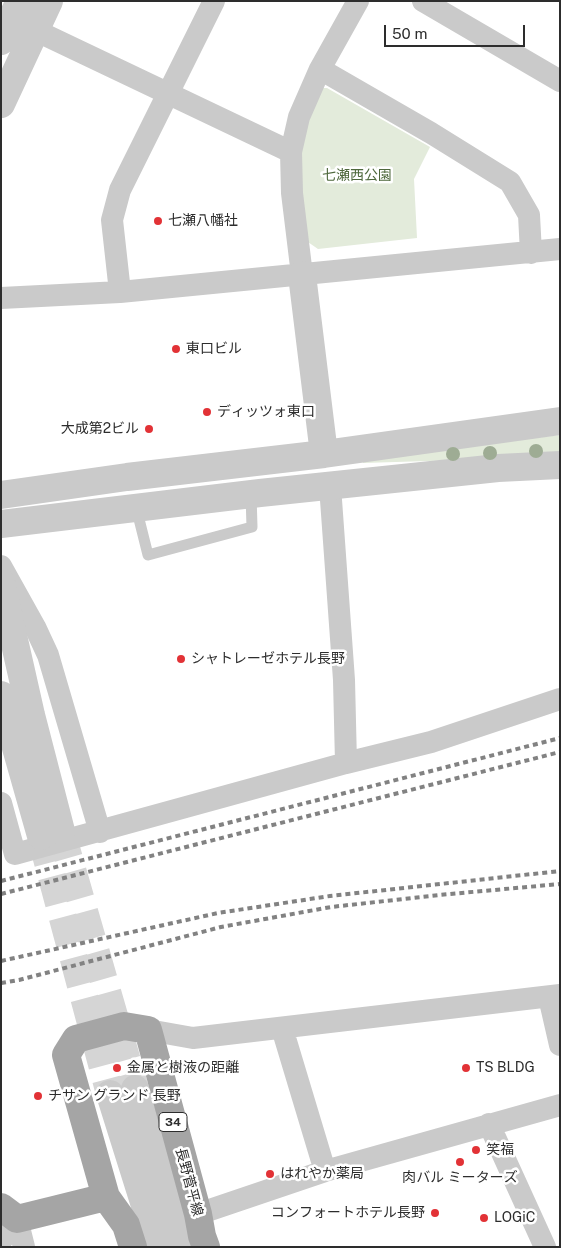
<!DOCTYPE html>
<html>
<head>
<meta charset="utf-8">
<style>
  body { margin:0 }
  #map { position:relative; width:561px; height:1248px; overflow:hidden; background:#fff; font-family:"Public Sans",sans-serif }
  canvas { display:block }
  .frame { position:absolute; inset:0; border:2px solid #2d2d2d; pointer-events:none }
  .scale { position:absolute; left:384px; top:25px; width:141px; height:22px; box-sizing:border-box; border:2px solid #2d2d2d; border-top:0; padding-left:6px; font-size:15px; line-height:18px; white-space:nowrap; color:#2d2d2d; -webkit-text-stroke:4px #fff; paint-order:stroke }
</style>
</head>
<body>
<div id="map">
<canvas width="561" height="1248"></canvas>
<div class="frame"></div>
<div class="scale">50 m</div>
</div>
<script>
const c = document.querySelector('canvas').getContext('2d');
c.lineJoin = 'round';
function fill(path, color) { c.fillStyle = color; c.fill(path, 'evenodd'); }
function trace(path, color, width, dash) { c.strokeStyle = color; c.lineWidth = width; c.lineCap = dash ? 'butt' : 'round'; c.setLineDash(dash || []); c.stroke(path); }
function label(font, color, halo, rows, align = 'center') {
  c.font = font + ' "Public Sans","Noto Sans JP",sans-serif'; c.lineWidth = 5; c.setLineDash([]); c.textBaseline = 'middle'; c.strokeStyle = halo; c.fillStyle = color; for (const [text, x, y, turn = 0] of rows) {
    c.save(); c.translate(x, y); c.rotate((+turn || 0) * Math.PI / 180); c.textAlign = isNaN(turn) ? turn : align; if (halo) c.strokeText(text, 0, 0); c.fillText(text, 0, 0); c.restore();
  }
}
const green = new Path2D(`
  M320,88H327L430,147L414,179L417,238L318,249L305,240L298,136Z
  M560,435V457L363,463L362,458Z`);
const tertiaryTunnel = new Path2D(`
  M61,831L135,1089
  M41,836L110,1094`);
const service = new Path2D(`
  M136,507L148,555L252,527L251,494`);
const minor = new Path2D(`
  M423,1L560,81
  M20,23L291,152
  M320,69L431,133L510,182L529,215L531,253
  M302,275L292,193L291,152L299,117L320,69L358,1
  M120,292L112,220L120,190L214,1
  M1,298L120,292L560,249
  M330,486L344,680L346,763L431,742L560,699
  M1,566L35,627L48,655L100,832
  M1,803L15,854L346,763
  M549,997L560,1045
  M282,1028L325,1171
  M148,1030L193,1038L560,995
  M489,1124L545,1247
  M198,1214L325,1171L560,1105
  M17,1219L24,1247
  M1,1241L17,1219`);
const tertiary = new Path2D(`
  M1,41L20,1
  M1,104L49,1
  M302,275L324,454
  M1,495L127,477L324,454L560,421
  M1,524L260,493L498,468L560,465
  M1,582L31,715L61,831
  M1,695L41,836
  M135,1089L182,1247
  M110,1094L158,1247`);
const primary = new Path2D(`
  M1,1207L17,1219L106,1197
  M133,1247L126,1225L106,1197L66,1055L76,1039L124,1026L148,1030L198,1214L202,1236L206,1247`);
const rail = new Path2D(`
  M1,881L560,738
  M1,894L560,752
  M1,961L218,913L330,896L560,871
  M1,983L19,980L221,927L331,907L439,895L560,884`);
const trees = [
  [536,451],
  [490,453],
  [453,454]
];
const markers = [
  [158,221,5,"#e23236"],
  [176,349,5,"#e23236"],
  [207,412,5,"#e23236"],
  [149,429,5,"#e23236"],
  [181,659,5,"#e23236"],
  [117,1068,5,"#e23236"],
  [466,1068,5,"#e23236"],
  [38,1096,5,"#e23236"],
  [476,1150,5,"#e23236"],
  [460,1162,5,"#e23236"],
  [270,1174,5,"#e23236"],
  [435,1213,5,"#e23236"],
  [484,1218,5,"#e23236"]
];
const shields = [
  [173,1122,28]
];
const shieldNames = [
  ["34",173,1122]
];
const parkNames = [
  ["七瀬西公園",357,176]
];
const poiNames = [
  ["七瀬八幡社",168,221],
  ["東口ビル",186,349],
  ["ディッツォ東口",217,412],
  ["大成第2ビル",139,429,"right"],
  ["シャトレーゼホテル長野",191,659],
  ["金属と樹液の距離",127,1068],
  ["TS BLDG",476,1068],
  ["チサン グランド 長野",48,1096],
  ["笑福",486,1150],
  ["はれやか薬局",280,1174],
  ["肉バル ミーターズ",460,1178,"center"],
  ["コンフォートホテル長野",425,1213,"right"],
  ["LOGiC",494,1218]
];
const streetNames = [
  ["長野菅平線",189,1182,75]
];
fill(green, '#e3ebdb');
trace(tertiaryTunnel, '#d5d5d5', 28, [28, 14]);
trace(service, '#cacaca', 11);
trace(minor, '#cacaca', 22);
trace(tertiary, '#cacaca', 28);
trace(primary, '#a5a5a5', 28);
trace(rail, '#828282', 4, [5, 4]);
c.fillStyle = '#9eac94';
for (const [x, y] of trees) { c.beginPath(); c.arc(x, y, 7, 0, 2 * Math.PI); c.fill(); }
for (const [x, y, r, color] of markers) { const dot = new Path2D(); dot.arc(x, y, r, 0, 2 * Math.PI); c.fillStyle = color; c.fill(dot); trace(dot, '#fff', 2); }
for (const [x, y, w] of shields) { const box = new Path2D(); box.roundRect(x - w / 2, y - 9.5, w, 19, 4); c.fillStyle = '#fff'; c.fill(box); trace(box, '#2d2d2d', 1); }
label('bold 12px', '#2d2d2d', null, shieldNames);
label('14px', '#4e683c', '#fff', parkNames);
label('14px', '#2d2d2d', '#fff', poiNames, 'left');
label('14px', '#2d2d2d', '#fff', streetNames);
</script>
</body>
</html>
